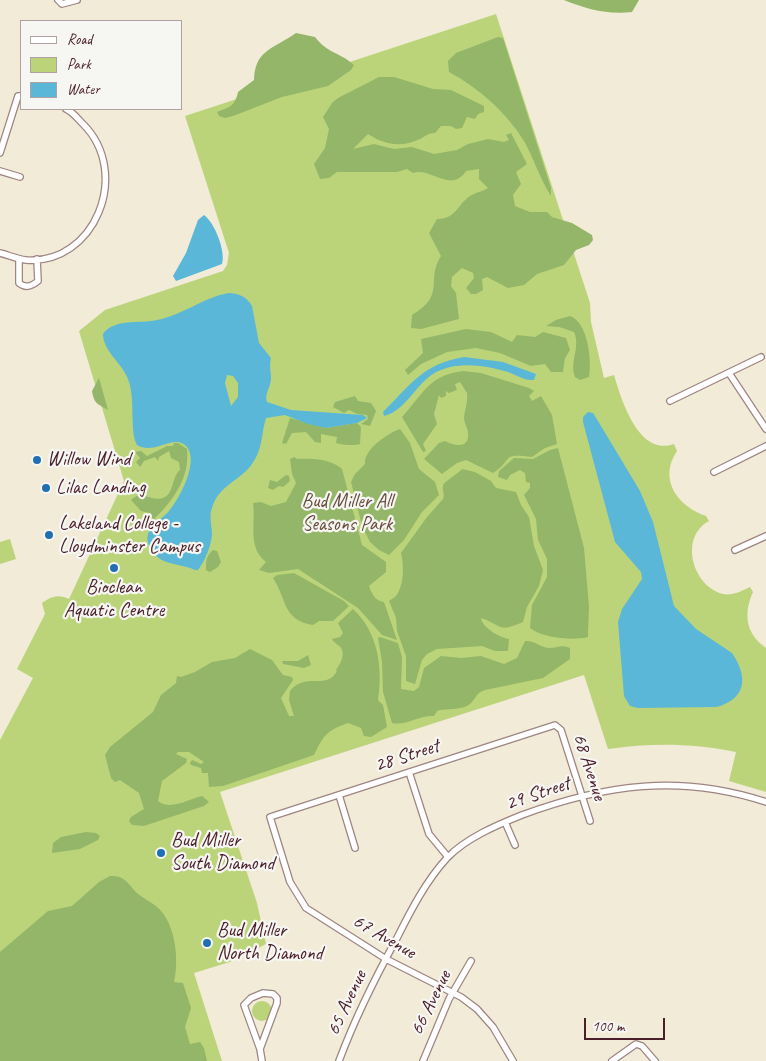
<!DOCTYPE html>
<html>
<head>
<meta charset="utf-8">
<style>
  body { margin:0 }
  #map { position:relative; width:766px; height:1061px; overflow:hidden; background:#f1ebd8; font-family:Caveat,sans-serif }
  canvas { display:block }
  .legend { position:absolute; left:20px; top:20px; width:162px; height:90px; box-sizing:border-box; background:#f6f6f2; border:1px solid #b1a0a2; margin:0; padding:6px 9px; list-style:none; font-size:15px; color:#4a1f2b }
  .legend li { display:flex; align-items:center; gap:10px; height:25px }
  .legend b { width:25px; border:1px solid #b1a0a2 }
  .scale { position:absolute; left:584px; top:1018px; width:81px; height:22px; box-sizing:border-box; border:2px solid #4a1f2b; border-top:0; padding-left:6px; font-size:15px; line-height:18px; white-space:nowrap; color:#4a1f2b; -webkit-text-stroke:4px #f6f6f2; paint-order:stroke }
</style>
</head>
<body>
<div id="map">
<canvas width="766" height="1061"></canvas>
<ul class="legend">
<li><b style="height:6px;background:#fff"></b>Road</li>
<li><b style="height:14px;background:#bbd479"></b>Park</li>
<li><b style="height:14px;background:#5ab7d8"></b>Water</li>
</ul>
<div class="scale">100 m</div>
</div>
<script>
const c = document.querySelector('canvas').getContext('2d');
c.lineJoin = 'round';
function fill(path, color) { c.fillStyle = color; c.fill(path, 'evenodd'); }
function trace(path, color, width, dash) { c.strokeStyle = color; c.lineWidth = width; c.lineCap = dash ? 'butt' : 'round'; c.setLineDash(dash || []); c.stroke(path); }
function label(font, color, halo, rows, align = 'center') {
  c.font = font + ' Caveat,sans-serif'; c.lineWidth = 4.5; c.setLineDash([]); c.textBaseline = 'middle'; c.strokeStyle = halo; c.fillStyle = color; for (const [text, x, y, turn = 0] of rows) {
    c.save(); c.translate(x, y); c.rotate((+turn || 0) * Math.PI / 180); c.textAlign = isNaN(turn) ? turn : align; if (halo) c.strokeText(text, 0, 0); c.fillText(text, 0, 0); c.restore();
  }
}
const green = new Path2D(`
  M496,14L590,303L591,322L604,378L614,375C621,398 638,457 674,444L677,451C658,479 677,506 706,516L709,521C679,537 692,586 723,594C732,596 742,591 750,587L753,592C743,614 746,634 766,648V792L729,781L736,752C692,743 651,743 608,749L584,675L220,792L257,903L266,944L233,961L194,973L222,1061H0V740L33,678L17,669L45,614L42,603C51,596 59,594 69,599L124,481L79,331L105,310L223,271L227,265L229,253L185,116Z
  M10,539L16,559L0,564V542Z
  M252 1011a10 10 0 1 1 20 0a10 10 0 1 1-20 0Z`);
const forest = new Path2D(`
  M564,0H639L632,12C608,15 586,9 564,0Z
  M296,33L315,37C327,53 341,53 354,65L351,70L328,86L282,97L233,116L225,118L219,116L217,112C230,107 235,106 238,92L254,80C255,49 274,49 296,33Z
  M498,37L503,38L551,188V196C540,179 534,159 524,141C505,111 480,89 449,72L448,61L456,53Z
  M379,77H394L433,89L451,90L484,106V112L478,114L475,119L467,117L462,128L456,129L451,126H441L435,133C428,133 426,136 420,139C401,148 385,145 368,134L353,149L374,144L394,149L412,147L434,154L457,150L468,144L488,139L504,142L509,140L506,135L511,133L527,164L516,172L521,184L513,195L515,206L530,212H547L552,217L572,223L592,235L593,240L589,245L576,250L564,265L537,274L524,285L508,288L487,277L482,279L483,290L476,294H471L466,288L474,278L473,273L462,268L452,277L451,286L456,293L459,319L421,329L411,328L412,315C447,294 425,281 441,256L429,233L437,219C455,220 458,204 470,196C476,192 482,192 488,188L479,179V169L466,171C451,194 431,167 413,173L407,169L397,172H337L329,178L320,179L314,164L325,148L329,129L323,117L332,103L338,98Z
  M570,316C588,322 592,361 589,377L580,380L575,377C569,361 581,348 574,332L559,327L546,326L556,320Z
  M466,329L491,332L512,342L517,335L535,337L543,332L566,338L570,350L565,358L563,372H551L545,364L531,366L500,353L476,348L447,352L421,364L408,375L405,370L423,353L421,339Z
  M463,371L481,373L529,388L534,391L529,396L532,401L541,396L552,415L557,444L545,448L532,457C499,453 515,459 493,473L466,460L457,463L442,474L424,459L439,443L445,441C454,446 470,449 468,433C468,428 464,424 464,417C465,409 468,402 467,393L460,382L455,384L457,390L449,393L446,391V396L441,398L439,395L434,414L437,424L423,444L426,451L423,452L402,417C423,394 429,375 463,371Z
  M99,378L108,410C98,404 94,404 92,391Z
  M355,396L358,401L371,403L376,411L370,426L361,424L368,419L367,415L357,414L349,410L344,413L333,407L335,402Z
  M290,418L326,428L357,423L361,427L360,444C354,446 342,445 336,443L337,437L321,434V443L315,442L306,432L292,433L286,444L282,443Z
  M400,429L410,443L419,469L435,482L439,495L422,512L404,540L389,555L379,550L370,542L362,526L351,482L355,474L365,464C363,450 388,433 400,429Z
  M174,443H178L187,449C190,478 173,501 153,520L150,513L141,511L131,500C142,488 153,504 165,497C174,492 172,476 180,470L179,462L171,458L169,451L159,457L158,461L155,457L144,461L140,467L136,462L140,458L135,452L141,451L147,456L167,446H173Z
  M558,448L584,548L589,607L588,633V637C574,641 542,638 530,628L532,605L547,577V559L538,540L536,519L524,495L530,488V483L526,482L525,473L520,470L510,475L507,480L498,477L499,471L514,458L533,459L550,450Z
  M294,457L297,459C312,458 331,459 342,469L362,545L386,562V572L369,586C372,594 375,601 384,602L397,640L382,635L358,608L298,569L269,573L259,570L266,562C247,547 256,523 253,503L261,502L271,506L286,502L296,483L292,474L290,459Z
  M462,469L475,472L491,481L496,488L516,492L521,505L529,517L534,546L543,570L539,586L527,607L523,622C497,633 504,626 481,618C482,628 501,638 509,639L508,651H495L482,646L437,649L427,654L422,660L415,684L406,681V656L397,631L396,618L389,601C392,599 397,596 398,593C404,582 404,565 401,553L427,517L443,499C445,494 442,491 443,486C443,482 458,474 462,469Z
  M286,475L289,476L290,481L283,487L279,486L273,490L268,488L270,480L277,482Z
  M213,550L217,551L221,562L218,567L210,572L206,570C206,561 206,556 213,550Z
  M294,573L344,601L349,606L333,621H319L313,625C282,620 287,599 273,578L277,575Z
  M353,609C378,632 383,667 378,700L383,705L387,727L371,737L364,736L361,728L348,723C326,731 324,735 314,755L223,786L209,787L208,773H202L201,768L191,765L190,763L192,760L201,764L204,762L189,752H178L176,754L187,759L186,763L162,781L158,801C170,811 189,799 202,796L209,802L204,806L144,826L132,825L129,821L131,817L144,809L139,793L120,780L115,782L111,778L105,755L110,747L153,712L161,695L176,683L177,676L181,677L195,672L212,662L235,658L250,649L272,660L283,675L292,677L293,680L281,698L289,716H294L289,700L290,691C305,672 324,689 335,674C339,669 334,672 338,667C341,662 344,657 342,650C340,644 334,644 332,639L340,637L343,633L338,623Z
  M380,637L398,643L402,657L401,689L414,691L419,687L424,668L441,656L461,658L481,656L504,664L517,658L525,641C535,640 539,647 549,648C557,648 562,644 570,648V659L543,678L485,690C476,693 477,697 471,703C463,711 446,708 437,711L434,716C418,715 407,726 392,723L383,692L382,662L378,638Z
  M308,655L311,665L304,668L283,664L282,661H298Z
  M86,832L96,833L100,836L98,840L80,849L52,853L53,843L61,837Z
  M110,876C125,875 128,884 137,893C145,900 155,903 162,912C176,930 179,961 174,982L183,983L191,1008L185,1027L190,1044L200,1042L204,1048L207,1061H0V952L48,911L72,906L99,882Z`);
const water = new Path2D(`
  M204,215C215,223 226,252 222,264L176,281L173,276L186,253L198,220Z
  M229,293C240,294 246,296 252,306L259,343L271,358C269,366 271,371 271,378C271,387 264,394 267,402L291,410L363,415L367,418L357,423L326,428L308,424L285,415L266,418C261,434 263,449 252,464C241,480 220,485 213,505C208,516 212,524 212,535C211,546 205,561 198,570H195C184,565 172,565 162,560C154,556 145,543 148,534C151,525 163,518 169,511C179,499 199,463 187,447C175,432 154,456 137,445C129,430 136,400 128,379C122,363 103,351 103,334C114,318 140,324 157,320C183,315 204,297 229,293ZM227,375L233,376L238,383V397L231,406L225,383Z
  M464,357L503,362L536,374L534,380C524,381 517,375 508,372C486,365 458,361 436,372C415,384 407,410 384,416L383,412C411,384 423,364 464,357Z
  M588,412L593,413L598,421L640,491L653,522L674,606L696,629L732,653C748,677 747,698 717,707L638,708L630,706L624,696L618,622L622,609L642,579L641,572L615,542L583,422V417Z`);
const minor = new Path2D(`
  M58,0L62,4L77,0
  M0,153L18,96H21
  M0,171L20,177
  M0,253C8,255 17,259 26,260C95,265 132,173 83,124C78,119 73,112 66,109
  M19,259V283C26,289 32,286 38,281L37,259
  M729,373L766,429
  M670,401L761,357
  M714,472L766,446
  M735,550L766,536
  M409,772L429,834L448,857
  M339,795L355,848
  M505,822L515,845
  M263,993L273,994L277,998V1003L260,1049L244,1005L251,998Z
  M260,1049L262,1061
  M339,1061C355,1018 375,978 397,938C411,910 426,881 447,858C466,838 497,825 522,815C606,784 680,774 766,802
  M423,1061L449,999L471,961
  M513,1061L493,1027L477,1009L461,997L386,959L306,908L290,882L270,817L555,725L561,730L590,821
  M612,1061L636,1044L642,1046L655,1061`);
const markers = [
  [37,460,5,"#1f6fb2"],
  [46,488,5,"#1f6fb2"],
  [49,535,5,"#1f6fb2"],
  [114,568,5,"#1f6fb2"],
  [161,853,5,"#1f6fb2"],
  [207,943,5,"#1f6fb2"]
];
const poiNames = [
  ["Willow Wind",47,460],
  ["Lilac Landing",56,488],
  ["Lakeland College -",59,524],
  ["Lloydminster Campus",59,547],
  ["Bioclean",114,588,"center"],
  ["Aquatic Centre",114,611,"center"],
  ["Bud Miller",171,841],
  ["South Diamond",171,864],
  ["Bud Miller",217,931],
  ["North Diamond",217,954]
];
const parkNames = [
  ["Bud Miller All",347,502],
  ["Seasons Park",347,525]
];
const streetNames = [
  ["28 Street",407,756,-18],
  ["68 Avenue",589,767,72],
  ["29 Street",538,794,-19],
  ["67 Avenue",384,937,30],
  ["65 Avenue",347,1003,-65],
  ["66 Avenue",431,1003,-64]
];
fill(green, '#bbd479');
fill(forest, '#94b669');
fill(water, '#5ab7d8');
trace(minor, '#9e8582', 8);
trace(minor, '#fff', 5.5);
for (const [x, y, r, color] of markers) { const dot = new Path2D(); dot.arc(x, y, r, 0, 2 * Math.PI); c.fillStyle = color; c.fill(dot); trace(dot, '#f6f6f2', 2); }
label('20px', '#4a1f2b', '#f6f6f2', poiNames, 'left');
label('20px', '#664c3e', '#f6f6f2', parkNames);
label('20px', '#4a1f2b', '#f6f6f2', streetNames);
</script>
</body>
</html>
